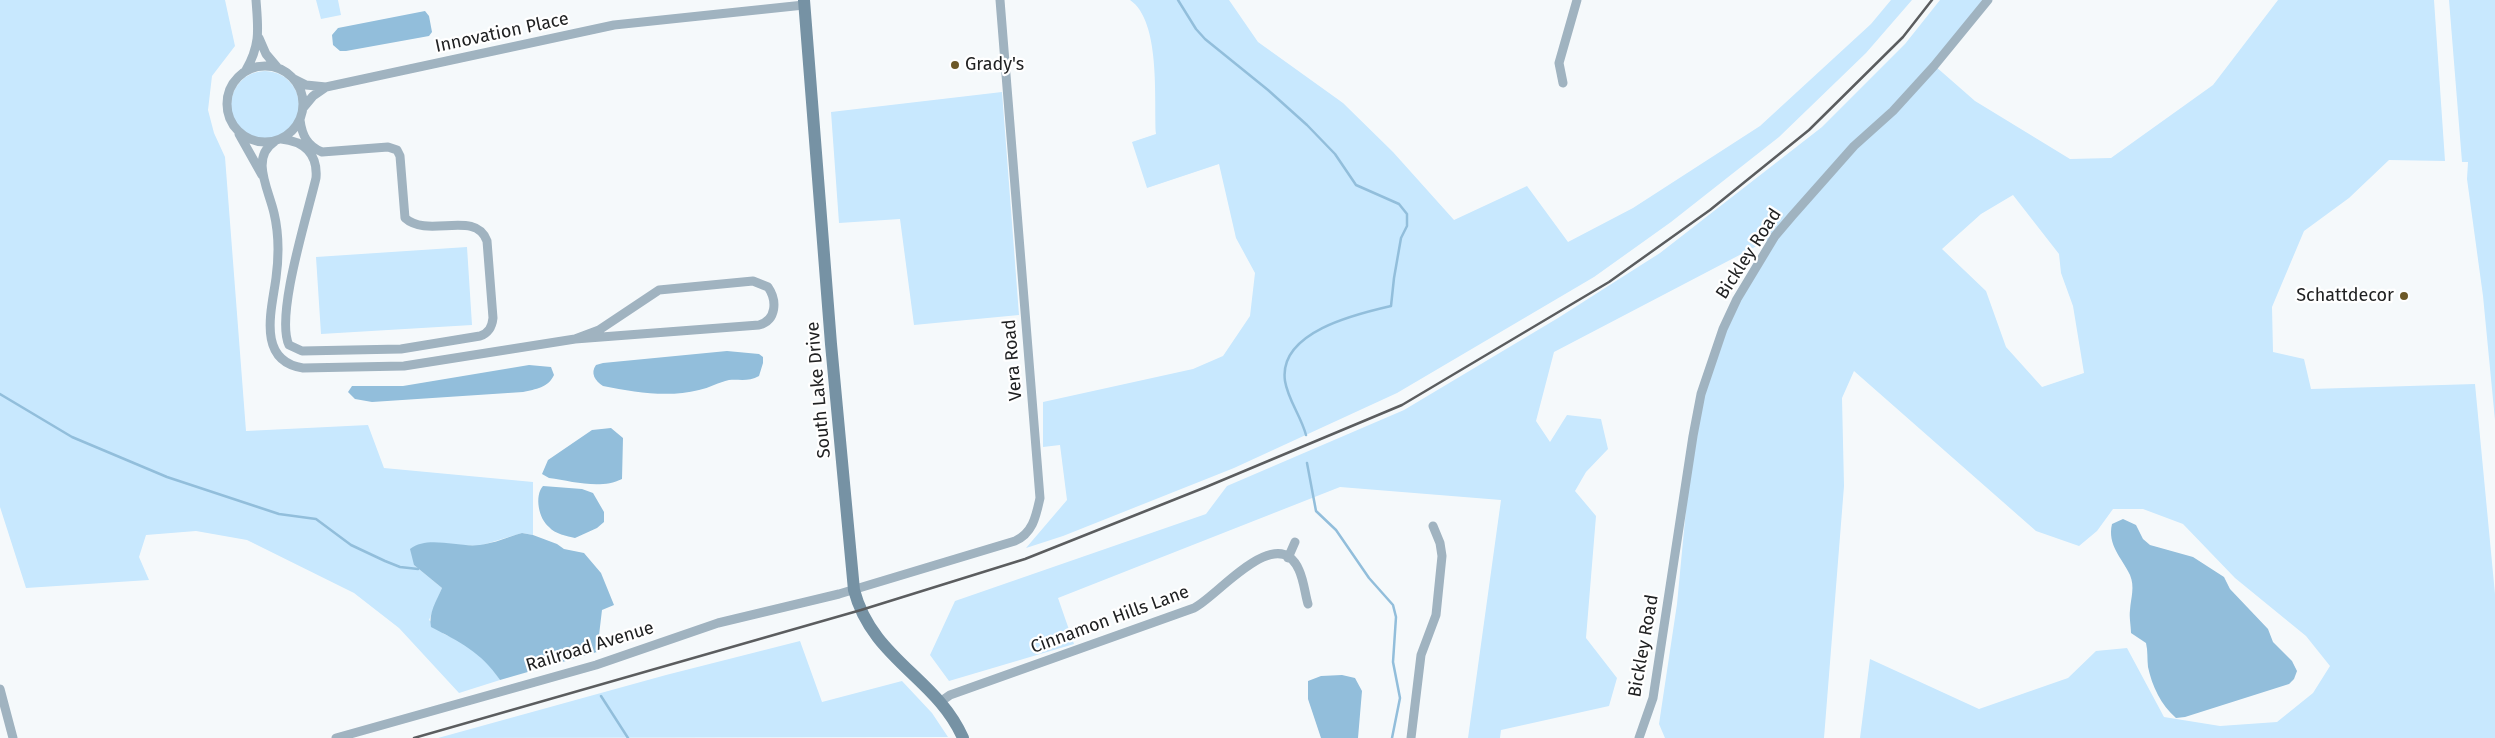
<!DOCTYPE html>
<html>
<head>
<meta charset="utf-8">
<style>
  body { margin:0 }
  canvas { display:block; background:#f5f9fb }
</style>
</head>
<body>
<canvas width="2495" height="738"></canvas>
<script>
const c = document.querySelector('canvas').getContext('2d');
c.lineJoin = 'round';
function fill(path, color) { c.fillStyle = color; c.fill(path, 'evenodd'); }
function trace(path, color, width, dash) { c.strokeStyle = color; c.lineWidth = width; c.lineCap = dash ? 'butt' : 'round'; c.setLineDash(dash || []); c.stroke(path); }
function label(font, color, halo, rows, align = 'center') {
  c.font = font + ' "Fira Sans",sans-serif'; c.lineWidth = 4.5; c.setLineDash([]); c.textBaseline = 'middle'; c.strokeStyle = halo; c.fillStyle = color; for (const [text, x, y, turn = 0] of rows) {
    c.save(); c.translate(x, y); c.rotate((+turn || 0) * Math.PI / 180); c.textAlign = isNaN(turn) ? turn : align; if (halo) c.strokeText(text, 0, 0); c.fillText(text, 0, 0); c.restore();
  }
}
const green = new Path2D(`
  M0,0H225L235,46L212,76L208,110L214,133L225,157L246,431L368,425L384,468L533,482V535L522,533L479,546L427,543L414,565L442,588L429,620L444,634L464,643L488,662L500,680L459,693L399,628L354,593L247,540L196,531L146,535L139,557L149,580L26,588L0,507Z
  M316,0H338L341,15L321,19Z
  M1130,0H1229L1258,42L1343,103L1393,152L1454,220L1527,186L1568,242L1633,208L1760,126L1871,24L1891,0H1912L1866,53L1779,137L1671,222L1594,277L1397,393L1234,468L1063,536L1026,548L1067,500L1060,445L1043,447V402L1193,369L1223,356L1250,316L1255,273L1236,238L1219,164L1147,188L1132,142L1156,134C1154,99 1161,21 1130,0Z
  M1940,0H1988L1935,66L1975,101L2070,159L2111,158L2213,85L2278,0H2434L2445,161L2389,160L2349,198L2304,231L2272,307L2273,352L2304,359L2311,389L2475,384L2495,594V738H1860L1870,659L1979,709L2068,678L2096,651L2127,648L2164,717L2220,726L2277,722L2313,693L2330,666L2306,636L2235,578L2183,524L2143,509H2113L2097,531L2079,546L2036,531L1854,371L1842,398L1844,486L1824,738H1665L1659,724L1677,604L1693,436L1723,329L1774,237L1554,352L1536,421L1550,442L1567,415L1601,419L1608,449L1586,472L1575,491L1596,516L1586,638L1617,678L1609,706L1501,730L1500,738H1468L1501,500L1340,487L1058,598L1074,644L949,681L930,655L955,601L1206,514L1227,486L1404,410L1558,318L1660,253L1822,127L1905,44ZM2013,195L2059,254L2061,273L2073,306L2084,373L2042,387L2006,347L1986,291L1942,249L1981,214Z
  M2449,0H2495V420L2483,296L2467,179L2468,162H2462Z
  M231 105a34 34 0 1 1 68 0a34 34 0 1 1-68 0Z
  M1002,92L1019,315L914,325L900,219L839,223L831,112Z
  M467,247L472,325L321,334L316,257Z
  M800,641L822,702L902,681L932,713L948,737L438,738L666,675Z`);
const water = new Path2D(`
  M425,11L429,16L432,32L429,36L346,51H340L333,45L332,35L338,28Z
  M727,351L759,354L763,357V363L759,376C749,382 739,379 729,380C719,382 709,388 699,390C667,398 635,392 603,386C595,381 590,373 596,365L603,363Z
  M529,365L551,367L554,375C548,388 536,389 523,392L372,402L355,399L348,392L352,386H403Z
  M611,428L623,438L622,479C600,490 572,481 549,478L542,474L548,460L592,430Z
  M543,486L582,489L593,493L604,512V522L597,528L575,538C567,536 555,534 549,527C539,519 534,496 543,486Z
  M2123,519L2136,525L2143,539L2150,545L2193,557L2224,577L2230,589L2268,629L2273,642L2292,661L2297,671L2294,679L2289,684L2185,717L2176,718C2161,705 2152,686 2148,667C2147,659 2148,651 2146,643L2131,633C2131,626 2129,617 2130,610C2131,597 2135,587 2130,575C2122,558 2107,545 2112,524Z
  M522,533L533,535L557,544L564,549L584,553L601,573L614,605L602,610L597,652L500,680C481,652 460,642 431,627C428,613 437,600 442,588L414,565L410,549C428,535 459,548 480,545C495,543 508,537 522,533Z
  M1342,675L1355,678L1362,691L1358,738H1321L1308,699V681L1321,676Z`);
const stream = new Path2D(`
  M1178,0L1196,29L1205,39L1268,90L1307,125L1335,154L1356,185L1399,204L1407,214V226L1401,238L1394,278L1391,306C1356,314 1278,332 1285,381C1288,400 1301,416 1306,435
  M0,394L72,437L167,477L279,514L316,519L351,545L385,561L400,567L418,569
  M1307,463L1316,511L1336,530L1369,578L1393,605L1396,617L1393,662L1400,698L1392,738
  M601,696L628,738`);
const street = new Path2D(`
  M259,38L266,54L277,67
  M227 104a38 38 0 1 1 76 0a38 38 0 1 1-76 0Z
  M246,70C261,44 258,28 256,0
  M294,79L306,85L326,87L614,25L804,5
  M1563,83L1559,63L1577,0
  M303,108L313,96L326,87
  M239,134L262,175
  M281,139C304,141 318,154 316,178C308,213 275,316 289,345L302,351L401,349L480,336C489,333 492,327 493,318L487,241C476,209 428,239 405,218L400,156L397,150L388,147L322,152C307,146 302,135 300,120
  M274,142C250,158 269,190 274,213C279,234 279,256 276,278C272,309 256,361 303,368L404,366L575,339L759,325C777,320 777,300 768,287L753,281L659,290L599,330L575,339
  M1288,558L1295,542
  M0,689L13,738
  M940,702L950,695L1194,608C1217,597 1277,521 1299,570C1304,581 1305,594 1308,604
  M336,738L596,665L718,623L839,594L1015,541C1033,533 1036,516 1040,498L1000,0
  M1411,738L1421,655L1436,615L1442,556L1440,543L1433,526
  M1639,738L1653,698L1693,436L1701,394L1723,329L1737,299L1775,236L1792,216L1854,146L1893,111L1934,66L1988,0`);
const secondary = new Path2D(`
  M804,0L831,344L854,590C872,659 937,678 963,738`);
const rail = new Path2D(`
  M414,738L861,610L1025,559L1206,487L1402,405L1609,282L1710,210L1809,130L1903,37L1932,0`);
const markers = [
  [955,65,5,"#6d5827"],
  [2404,296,5,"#6d5827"]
];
const streetNames = [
  ["Innovation Place",502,33,-12],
  ["Bickley Road",1749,254,-57],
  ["Vera Road",1013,360,-95],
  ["South Lake Drive",819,390,-95],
  ["Cinnamon Hills Lane",1110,620,-20],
  ["Bickley Road",1644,646,-80],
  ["Railroad Avenue",590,647,-17]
];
const poiNames = [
  ["Grady's",965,65],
  ["Schattdecor",2394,296,"right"]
];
fill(green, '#c8e8fe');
fill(water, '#92bedb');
trace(stream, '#92bedb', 2.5);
trace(street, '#a0b3c0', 9);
trace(secondary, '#7692a4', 12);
trace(rail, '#5b5d5f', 2.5);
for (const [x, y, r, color] of markers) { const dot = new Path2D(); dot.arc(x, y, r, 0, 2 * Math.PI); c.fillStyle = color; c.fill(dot); trace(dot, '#fff', 2); }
label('18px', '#202122', '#fff', streetNames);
label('18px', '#202122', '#fff', poiNames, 'left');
</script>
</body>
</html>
